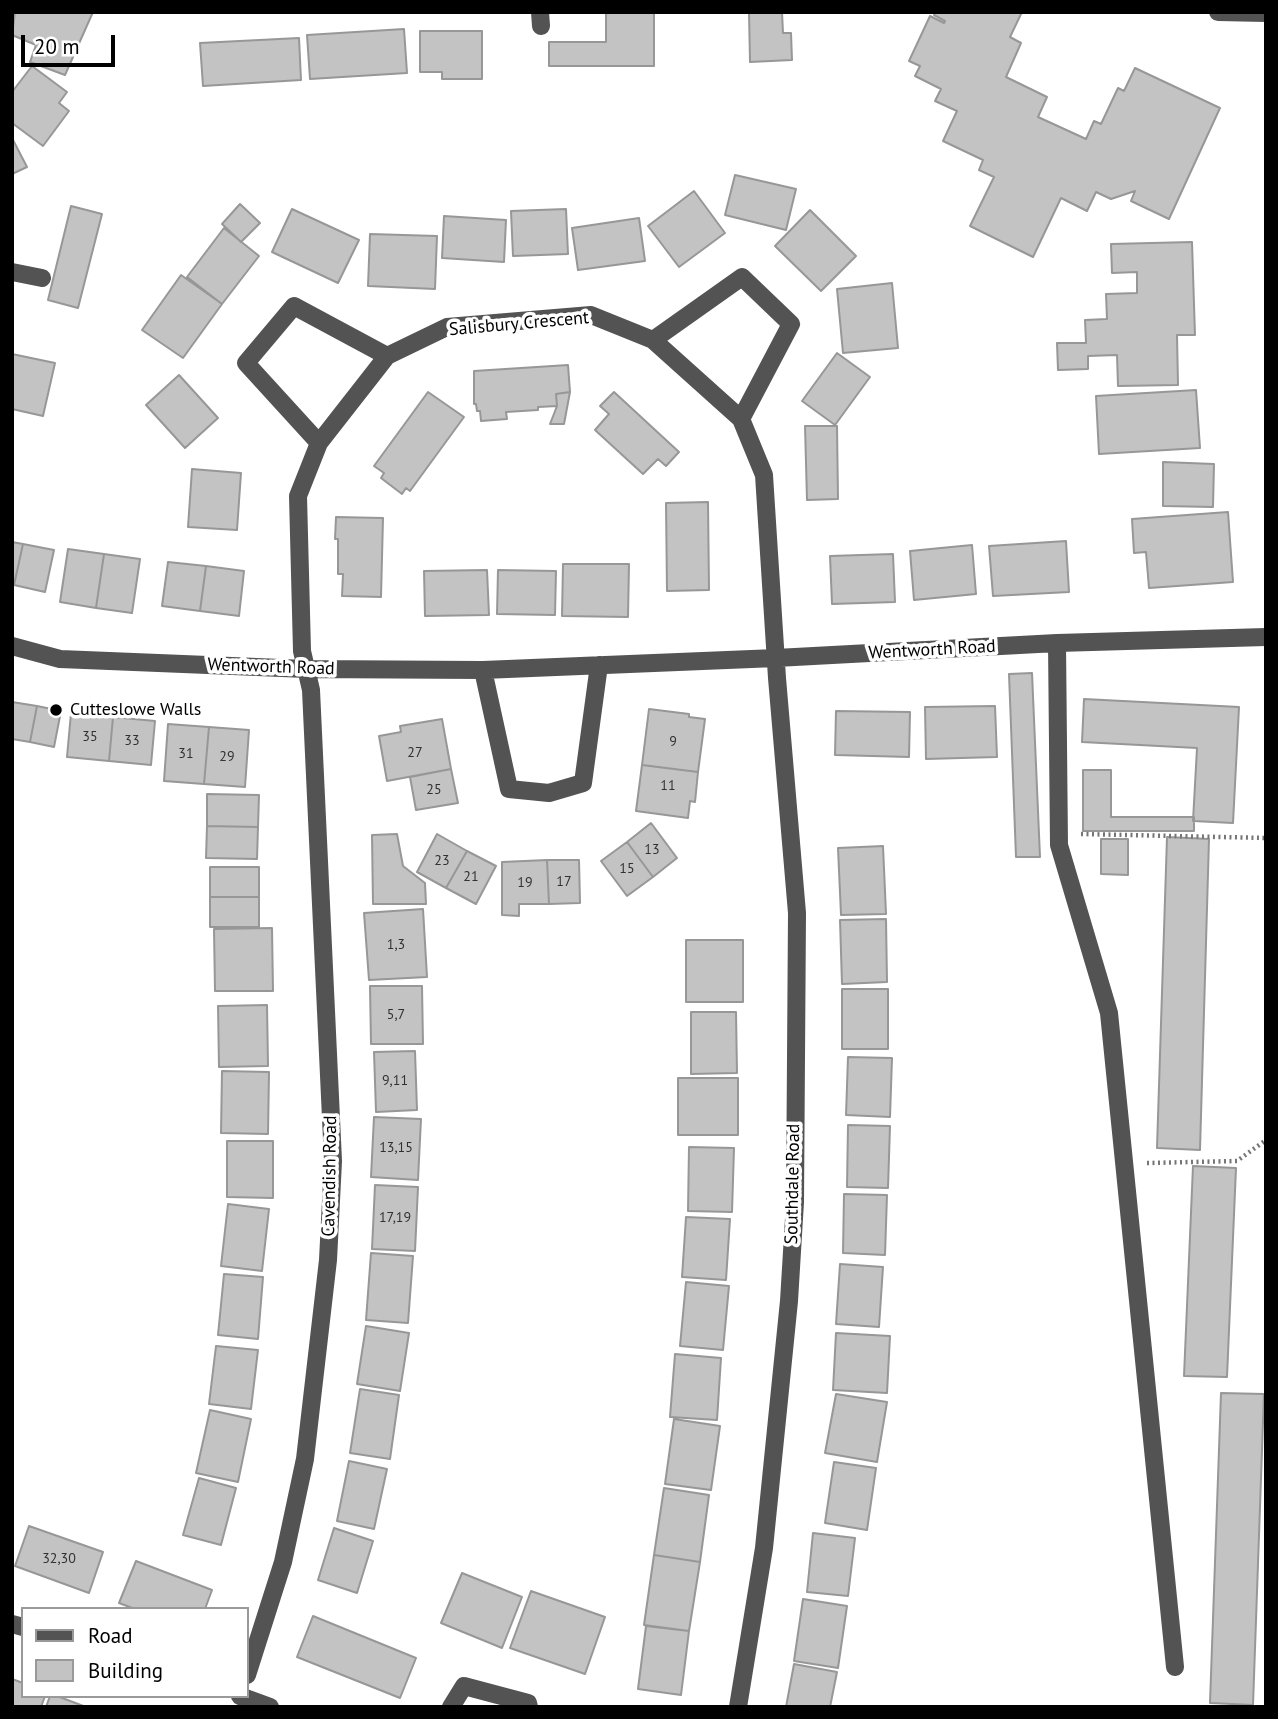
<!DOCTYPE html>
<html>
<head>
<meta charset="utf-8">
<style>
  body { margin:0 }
  #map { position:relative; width:1278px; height:1719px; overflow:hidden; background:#fff; font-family:"PT Sans",sans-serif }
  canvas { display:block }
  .frame { position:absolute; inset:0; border:14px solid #000; pointer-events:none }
  .legend { position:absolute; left:21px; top:1607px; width:228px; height:91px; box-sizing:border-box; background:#fff; border:2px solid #999; margin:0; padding:9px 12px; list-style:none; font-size:21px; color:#000 }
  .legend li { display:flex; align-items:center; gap:14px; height:35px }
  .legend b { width:35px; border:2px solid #999 }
  .scale { position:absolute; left:21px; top:35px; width:94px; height:32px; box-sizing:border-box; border:4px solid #000; border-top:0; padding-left:9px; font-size:21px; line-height:24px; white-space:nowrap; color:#000; -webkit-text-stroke:5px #fff; paint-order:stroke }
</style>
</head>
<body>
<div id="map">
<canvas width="1278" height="1719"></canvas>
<div class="frame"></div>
<ul class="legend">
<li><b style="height:9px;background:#535353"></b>Road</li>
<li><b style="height:19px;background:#c3c3c3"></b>Building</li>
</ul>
<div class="scale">20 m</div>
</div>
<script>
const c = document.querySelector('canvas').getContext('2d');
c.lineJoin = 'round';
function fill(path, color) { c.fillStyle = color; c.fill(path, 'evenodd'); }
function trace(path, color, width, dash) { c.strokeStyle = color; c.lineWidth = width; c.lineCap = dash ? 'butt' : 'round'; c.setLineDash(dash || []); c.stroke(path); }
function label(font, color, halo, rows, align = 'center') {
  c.font = font + ' "PT Sans",sans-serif'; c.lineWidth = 7; c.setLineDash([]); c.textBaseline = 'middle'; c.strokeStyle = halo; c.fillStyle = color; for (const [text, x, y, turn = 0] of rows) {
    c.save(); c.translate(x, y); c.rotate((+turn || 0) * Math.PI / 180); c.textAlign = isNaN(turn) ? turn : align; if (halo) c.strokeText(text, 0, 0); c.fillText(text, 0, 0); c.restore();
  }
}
const building = new Path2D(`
  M15,12H93L65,75L30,62L36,45L12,35Z
  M606,12H654V66H549V42H606Z
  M749,12H782L783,33H791L792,60L750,62Z
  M936,12H1022L1010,37L1021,43L1006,77L1047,97L1038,117L1086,139L1094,121L1101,124L1118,88L1124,91L1135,68L1220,108L1169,219L1131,201L1135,191L1111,199L1096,192L1087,211L1061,198L1033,257L970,226L994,177L979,170L983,160L943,141L957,111L935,101L941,89L915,76L920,66L909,61L930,16L944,23L945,21L934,15Z
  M404,29L407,73L310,79L307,35Z
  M420,31H482V79H442V72H420Z
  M299,38L301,80L203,86L200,43Z
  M32,66L67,92L59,103L69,111L43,146L12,123V92Z
  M12,138L27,167L12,174Z
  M735,175L796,189L786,230L725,215Z
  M694,191L725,233L679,267L648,226Z
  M240,204L260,223L241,242L222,224Z
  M71,206L102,214L78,308L48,300Z
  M292,209L359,240L338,283L272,252Z
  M566,209L568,254L513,256L511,211Z
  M810,210L856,256L821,291L775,246Z
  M444,216L506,220L504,262L442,258Z
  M639,218L645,261L578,270L572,228Z
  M224,228L259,256L222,304L187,277Z
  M370,234L437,236L435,289L368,286Z
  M1192,242L1195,335H1177L1178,385L1118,386L1117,355L1088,356V369L1058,370L1057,343H1086L1085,320L1107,319L1106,294L1137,293V272L1112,273L1111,244Z
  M181,275L222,304L183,358L142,330Z
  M892,283L898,348L843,353L837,289Z
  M837,353L870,377L835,425L802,401Z
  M12,354L55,363L43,416L12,409Z
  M568,365L570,392L556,394L557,406L538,407V410L506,412L507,419L481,421L480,411H477L476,404H474V371Z
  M179,375L218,418L185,448L146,405Z
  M1196,390L1200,448L1099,454L1096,396Z
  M428,392L464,417L410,491L406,488L402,494L381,478L384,473L374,466Z
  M570,392L564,424H550L557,406L556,394Z
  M614,392L679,452L666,466L658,459L643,474L595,430L609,414L600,406Z
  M805,426H837L838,499L807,500Z
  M1163,462L1214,464L1213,507L1163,506Z
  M192,469L241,473L237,530L188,527Z
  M708,502L709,590L667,591L666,503Z
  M1228,512L1233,582L1149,588L1146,552L1134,553L1132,519Z
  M336,517L383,518L381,597L342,596L343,574H338V539H335Z
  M1066,541L1069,592L993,596L989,546Z
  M12,542L23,544L14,585H12Z
  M23,544L54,550L45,592L14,585Z
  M972,545L976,594L914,600L910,551Z
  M68,549L104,554L96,608L60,602Z
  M104,554L140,559L132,613L96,608Z
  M893,554L895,602L832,604L830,556Z
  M168,562L206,566L200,611L162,606Z
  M563,564H629L628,617L562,616Z
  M206,566L244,571L239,616L200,611Z
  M487,570L489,615L425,616L424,571Z
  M498,570L556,571L555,615L497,614Z
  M1032,673L1040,857H1016L1009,674Z
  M1084,699L1239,707L1233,823L1193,821L1197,748L1082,742Z
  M12,702L37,706L30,742L12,739Z
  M37,706L61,711L54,747L30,742Z
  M995,706L997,757L926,759L925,707Z
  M649,709L689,714V717L705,719L698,772L642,765Z
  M836,711L910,712L909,757L835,755Z
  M71,713L113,717L109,761L67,757Z
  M113,717L155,721L151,765L109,761Z
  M442,719L451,769L387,781L379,736L401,732L400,726Z
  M168,724L209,727L204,784L164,781Z
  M209,727L249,730L245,787L204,784Z
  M642,765L698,772L695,802L690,801L688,818L636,811Z
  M451,769L458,803L416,810L410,777Z
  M1083,770H1111V817H1194V831H1083Z
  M207,794L259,795L258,827L207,826Z
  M651,823L677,858L653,877L627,842Z
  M207,826L258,827L257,859L206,858Z
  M397,834L403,866L425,883L426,904H373L372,835Z
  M437,834L467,851L446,888L417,872Z
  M1167,837L1209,839L1200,1150L1157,1148Z
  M1101,839H1128V875L1101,874Z
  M627,842L653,877L627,896L601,861Z
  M883,846L886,914L841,915L838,848Z
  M467,851L496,866L476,904L446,888Z
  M547,860L549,904H519V916L502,915V862Z
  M547,860H579L580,903L549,904Z
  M210,867H259V897H210Z
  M210,897H259V927H210Z
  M423,909L427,977L369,980L364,913Z
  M886,919L887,982L842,984L840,920Z
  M272,928L273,991H215L214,929Z
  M686,940H743V1002H686Z
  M370,986H422L423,1044H371Z
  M842,989H888V1049H842Z
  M267,1005L268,1066L219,1067L218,1006Z
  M691,1012H736L737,1073L691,1074Z
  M415,1051L417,1110L376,1112L374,1052Z
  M848,1057L892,1058L890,1117L846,1115Z
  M222,1071L269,1072L268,1134L221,1133Z
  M678,1078H738V1135H678Z
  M374,1117L421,1119L418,1180L371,1177Z
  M848,1125L890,1126L888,1188L847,1187Z
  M227,1141H273V1198L227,1197Z
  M689,1147L734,1148L732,1212L688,1211Z
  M1193,1166L1236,1168L1227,1377L1184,1376Z
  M375,1185L418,1187L415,1251L372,1249Z
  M844,1194L887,1195L885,1255L843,1253Z
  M228,1204L269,1209L262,1271L221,1266Z
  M686,1217L730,1219L726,1280L682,1277Z
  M371,1253L413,1256L408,1323L366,1320Z
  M840,1264L883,1267L879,1327L836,1324Z
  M224,1274L263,1277L258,1339L218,1335Z
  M686,1282L729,1286L723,1350L680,1346Z
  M366,1326L409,1333L400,1391L357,1384Z
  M836,1333L890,1336L887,1393L833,1390Z
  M216,1346L258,1350L251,1409L209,1404Z
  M675,1354L721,1358L717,1420L670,1417Z
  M360,1389L399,1395L390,1459L350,1453Z
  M1221,1393L1264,1394L1253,1705L1210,1703Z
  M836,1394L887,1402L877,1462L825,1453Z
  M210,1410L251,1419L238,1482L196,1473Z
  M674,1419L720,1426L711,1490L665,1484Z
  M349,1461L387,1469L374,1529L337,1521Z
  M834,1462L876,1468L867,1530L825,1523Z
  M199,1478L236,1488L221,1545L183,1535Z
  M664,1488L709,1495L700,1562L654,1555Z
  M29,1526L103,1552L89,1593L15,1566Z
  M334,1528L373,1541L357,1593L318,1580Z
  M813,1533L855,1538L848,1596L807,1592Z
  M654,1555L700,1562L689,1631L644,1625Z
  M136,1561L212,1590L205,1609H135L119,1603Z
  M462,1573L522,1597L502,1648L441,1623Z
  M531,1591L605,1617L585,1674L510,1648Z
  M803,1599L847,1606L838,1668L794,1661Z
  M313,1616L416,1658L400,1698L297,1657Z
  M646,1626L689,1631L681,1695L638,1689Z
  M794,1664L837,1672L830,1707H786Z
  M12,1679L23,1683V1696H45L41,1707H12Z
  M50,1696H57L86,1707H46Z`);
const path = new Path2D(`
  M1081,834L1266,838
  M1147,1163L1237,1161L1266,1140`);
const minor = new Path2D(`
  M540,12L541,26
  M1218,12L1266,13
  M12,272L42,278
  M653,340L742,277L791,324L741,419
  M319,443L246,363L294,306L387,356
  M1057,643L1059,845L1109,1013L1175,1667
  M12,646L60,659L306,669L483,670L776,658L1057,643L1266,637
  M483,670L509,789L549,793L583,783L599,665
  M12,1624L23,1627
  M247,1675L283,1562L305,1459L328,1260L333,1161L311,690L302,651L298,496L319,443L387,356L447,327L591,315L653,340L741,419L764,475L777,678L797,913L795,1202L789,1301L764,1548L738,1707
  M240,1696L270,1707
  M451,1707L464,1686L528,1703L529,1707`);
const markers = [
  [56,710,7,"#000"]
];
const numberNames = [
  ["35",90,737],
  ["33",132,741],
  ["9",673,742],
  ["27",415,753],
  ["31",186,754],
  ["29",227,757],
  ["11",668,786],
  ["25",434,790],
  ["13",652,850],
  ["23",442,861],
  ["15",627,869],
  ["21",471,877],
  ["17",564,882],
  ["19",525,883],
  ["1,3",396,945],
  ["5,7",396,1015],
  ["9,11",395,1081],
  ["13,15",396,1148],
  ["17,19",395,1218],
  ["32,30",59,1559]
];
const streetNames = [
  ["Salisbury Crescent",519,324,-5],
  ["Wentworth Road",932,650,-3],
  ["Wentworth Road",271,667,2],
  ["Cavendish Road",330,1176,-89],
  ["Southdale Road",793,1184,-89]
];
const poiNames = [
  ["Cutteslowe Walls",70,710]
];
fill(building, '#c3c3c3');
trace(building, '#979797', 2);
trace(path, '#757575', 4.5, [2, 3.5]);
trace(minor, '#535353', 18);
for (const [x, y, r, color] of markers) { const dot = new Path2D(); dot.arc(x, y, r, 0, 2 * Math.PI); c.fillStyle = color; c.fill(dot); trace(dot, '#fff', 2.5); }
label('14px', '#313131', null, numberNames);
label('18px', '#000', '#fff', streetNames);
label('18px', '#000', '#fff', poiNames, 'left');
</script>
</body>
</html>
